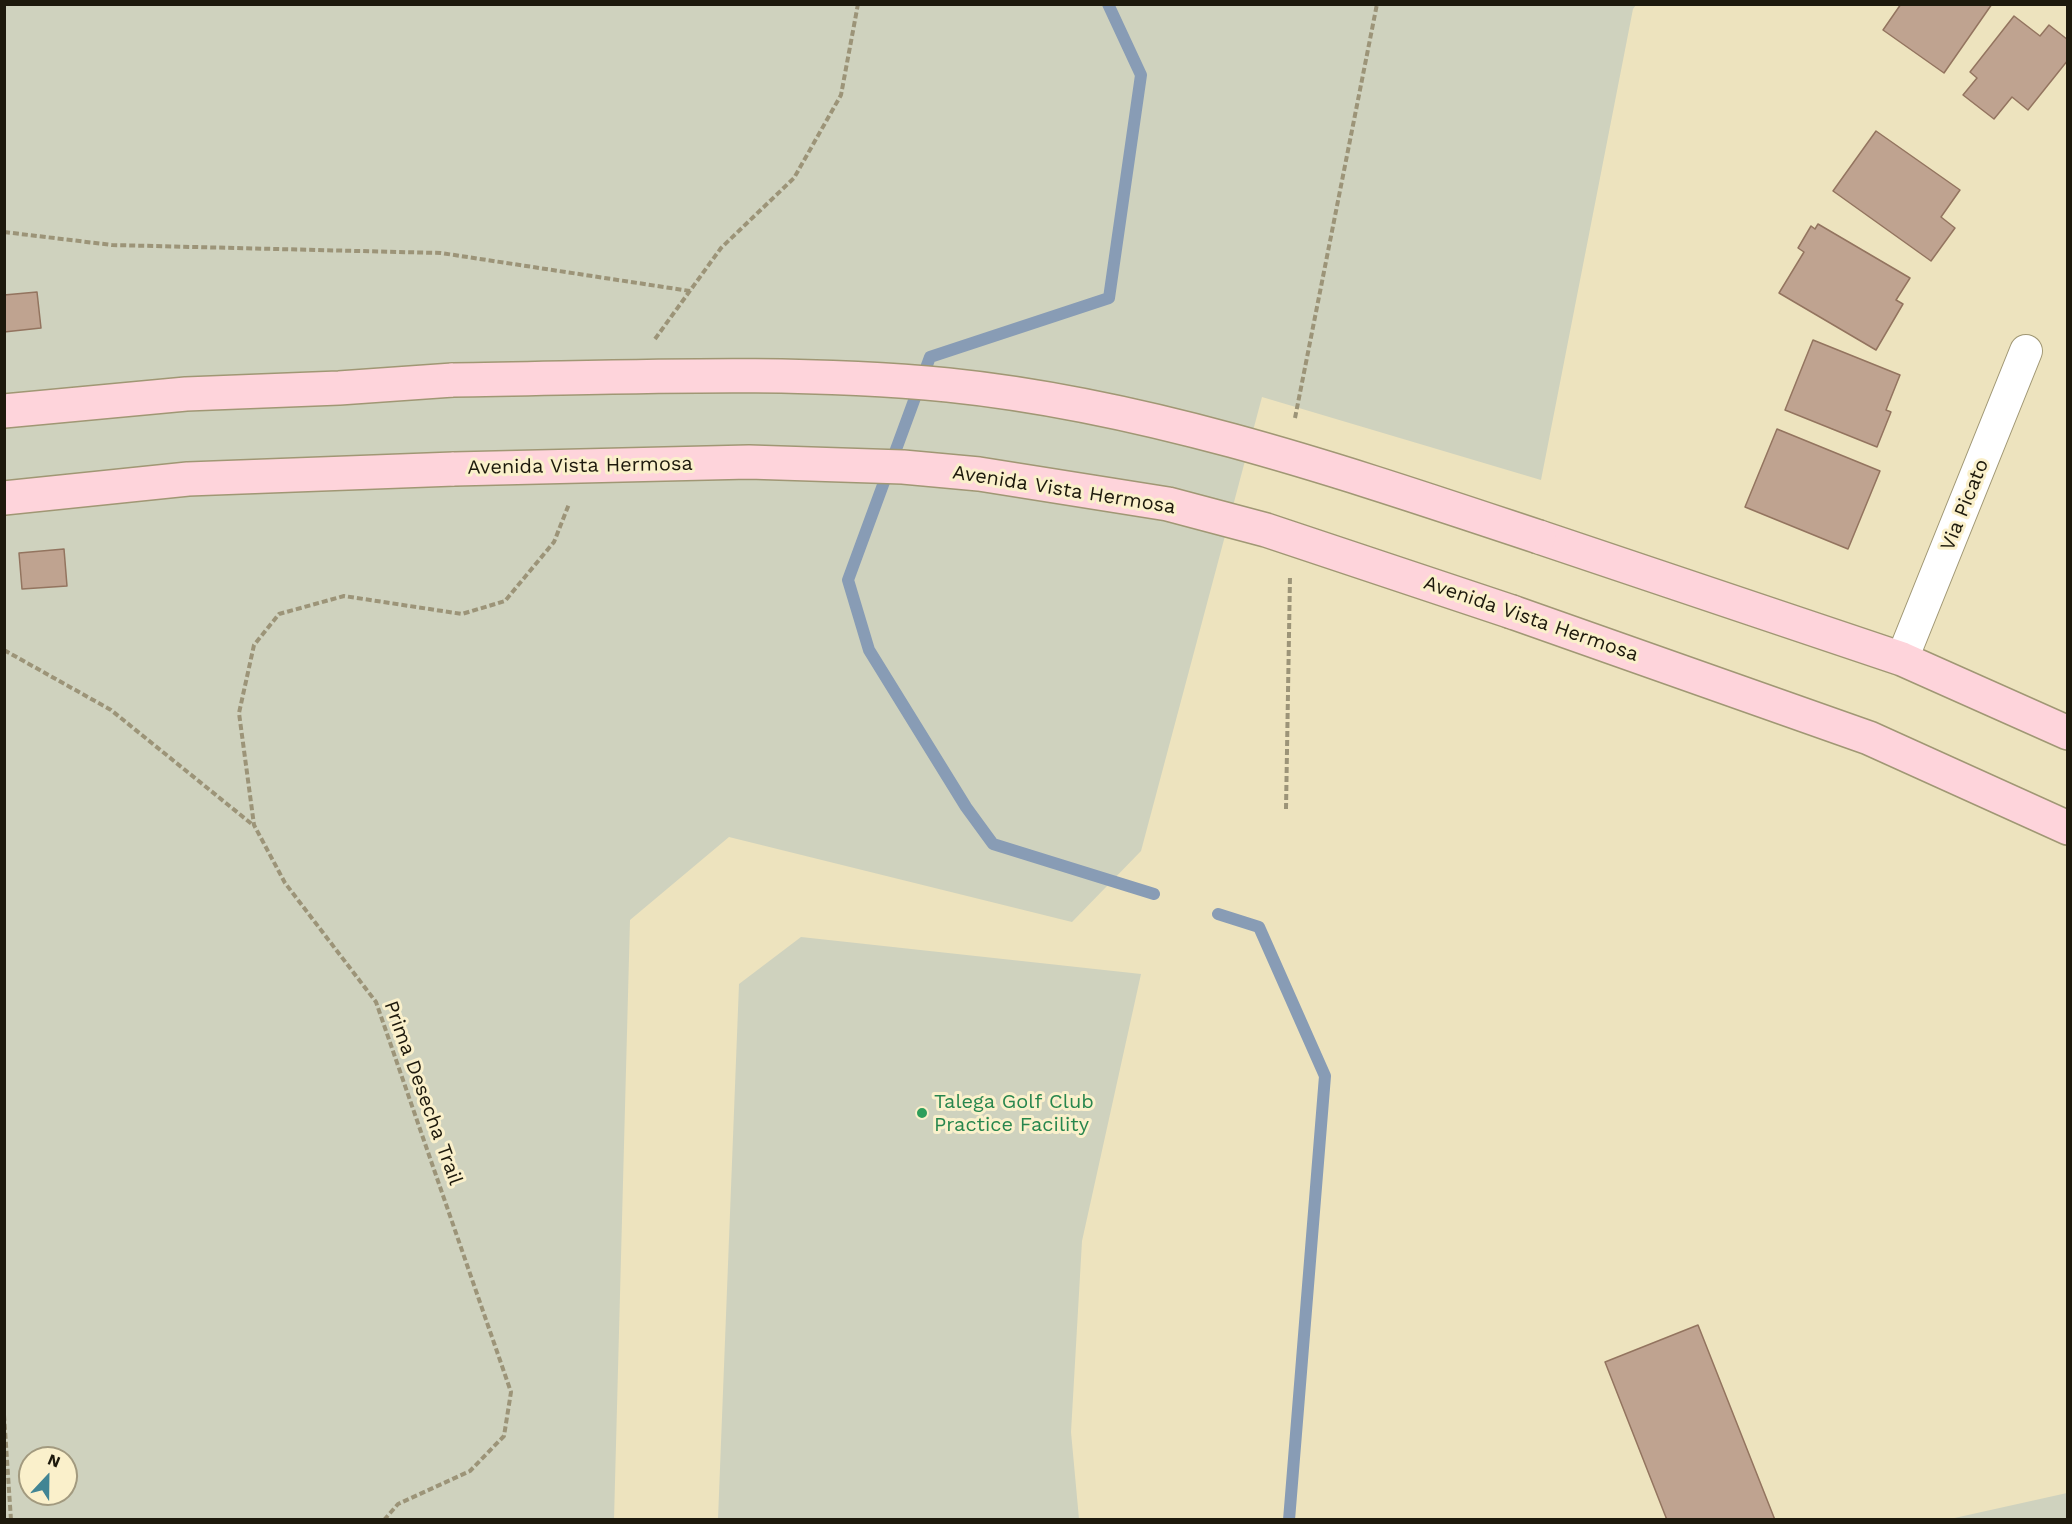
<!DOCTYPE html>
<html>
<head>
<meta charset="utf-8">
<style>
  body { margin:0 }
  #map { position:relative; width:2072px; height:1524px; overflow:hidden; background:#ede3be; font-family:"Work Sans",sans-serif }
  canvas { display:block }
  .frame { position:absolute; inset:0; border:6px solid #1d190c; pointer-events:none }
  .north { position:absolute; left:18px; top:1446px; width:60px; height:60px; box-sizing:border-box; background:#faf0cb; border:2px solid #a29a7f; border-radius:50%; rotate:22deg; font-size:16px; font-weight:700; line-height:24px; text-align:center; color:#1d190c }
  .north::after { content:''; display:block; margin:auto; width:21px; height:27px; background:#418594; clip-path:polygon(50% 0,100% 100%,50% 72%,0 100%) }
</style>
</head>
<body>
<div id="map">
<canvas width="2072" height="1524"></canvas>
<div class="frame"></div>
<div class="north">N</div>
</div>
<script>
const c = document.querySelector('canvas').getContext('2d');
c.lineJoin = 'round';
function fill(path, color) { c.fillStyle = color; c.fill(path, 'evenodd'); }
function trace(path, color, width, dash) { c.strokeStyle = color; c.lineWidth = width; c.lineCap = dash ? 'butt' : 'round'; c.setLineDash(dash || []); c.stroke(path); }
function label(font, color, halo, rows, align = 'center') {
  c.font = font + ' "Work Sans",sans-serif'; c.lineWidth = 6; c.setLineDash([]); c.textBaseline = 'middle'; c.strokeStyle = halo; c.fillStyle = color; for (const [text, x, y, turn = 0] of rows) {
    c.save(); c.translate(x, y); c.rotate((+turn || 0) * Math.PI / 180); c.textAlign = isNaN(turn) ? turn : align; if (halo) c.strokeText(text, 0, 0); c.fillText(text, 0, 0); c.restore();
  }
}
const green = new Path2D(`
  M4,5H1636L1633,9L1541,480L1262,397L1141,851L1072,922L729,837L630,920L614,1519H5ZM30,1458H66V1494H30Z
  M801,937L1141,974L1082,1241L1071,1432L1079,1519H718L739,984Z
  M2067,1493V1519H1950Z`);
const stream = new Path2D(`
  M1108,4L1141,75L1109,298L930,357L848,580L869,650L966,807L993,844L1154,894
  M1218,914L1259,927L1325,1076L1289,1520`);
const building = new Path2D(`
  M1901,4H1992L1944,73L1883,30Z
  M2014,16L2040,36L2049,25L2068,40V60L2028,110L2012,97L1994,119L1963,95L1977,78L1970,72Z
  M1876,131L1960,190L1941,217L1955,228L1931,261L1833,191Z
  M1818,224L1910,278L1896,300L1903,304L1876,350L1779,293L1804,252L1798,248L1811,226L1815,229Z
  M37,292L41,328L4,332V295Z
  M1813,340L1900,375L1886,410L1891,412L1877,447L1785,410Z
  M1777,429L1880,471L1848,549L1745,507Z
  M64,549L67,586L22,589L19,553Z
  M1698,1325L1775,1520H1667L1605,1362Z`);
const path = new Path2D(`
  M4,232L112,245L441,253L690,291
  M655,339L721,248L794,178L841,95L858,4
  M1295,418L1377,4
  M4,650L111,710L253,825
  M1286,809L1290,576
  M4,1415L11,1520
  M384,1520L398,1504L470,1471L504,1436L511,1392L376,1002L285,883L254,825L239,713L254,645L279,614L344,596L462,614L505,601L554,542L569,504`);
const minor = new Path2D(`
  M1902,659L2026,351`);
const secondary = new Path2D(`
  M4,411L186,394L339,388L453,380
  M4,498L188,479L454,469
  M1539,537L1902,659L2068,733
  M1512,612L1869,738L2068,828`);
const secondaryBridge = new Path2D(`
  M453,380C618,378 784,369 948,385C1152,406 1346,473 1539,537
  M454,469L749,462L903,467L979,474L1168,504L1266,530L1512,612`);
const markers = [
  [922,1113,6,"#2e9e5b"]
];
const streetNames = [
  ["Avenida Vista Hermosa",580,466,-1],
  ["Avenida Vista Hermosa",1064,490,9],
  ["Via Picato",1965,505,-68],
  ["Avenida Vista Hermosa",1531,619,19],
  ["Prima Desecha Trail",423,1093,70]
];
const leisureNames = [
  ["Talega Golf Club",934,1102],
  ["Practice Facility",934,1125]
];
fill(green, '#cfd2be');
trace(stream, '#889cb5', 12);
fill(building, '#bfa390');
trace(building, '#93745f', 1.5);
trace(minor, '#a09774', 34);
trace(secondary, '#a09774', 36);
trace(path, '#9c9478', 4, [6, 3]);
trace(minor, '#fff', 32);
trace(secondary, '#fed4db', 33);
trace(secondaryBridge, '#a09774', 36, []);
trace(secondaryBridge, '#fed4db', 33);
for (const [x, y, r, color] of markers) { const dot = new Path2D(); dot.arc(x, y, r, 0, 2 * Math.PI); c.fillStyle = color; c.fill(dot); trace(dot, '#faf0cb', 2); }
label('20px', '#1d190c', '#faf0cb', streetNames);
label('20px', '#27864d', '#faf0cb', leisureNames, 'left');
</script>
</body>
</html>
